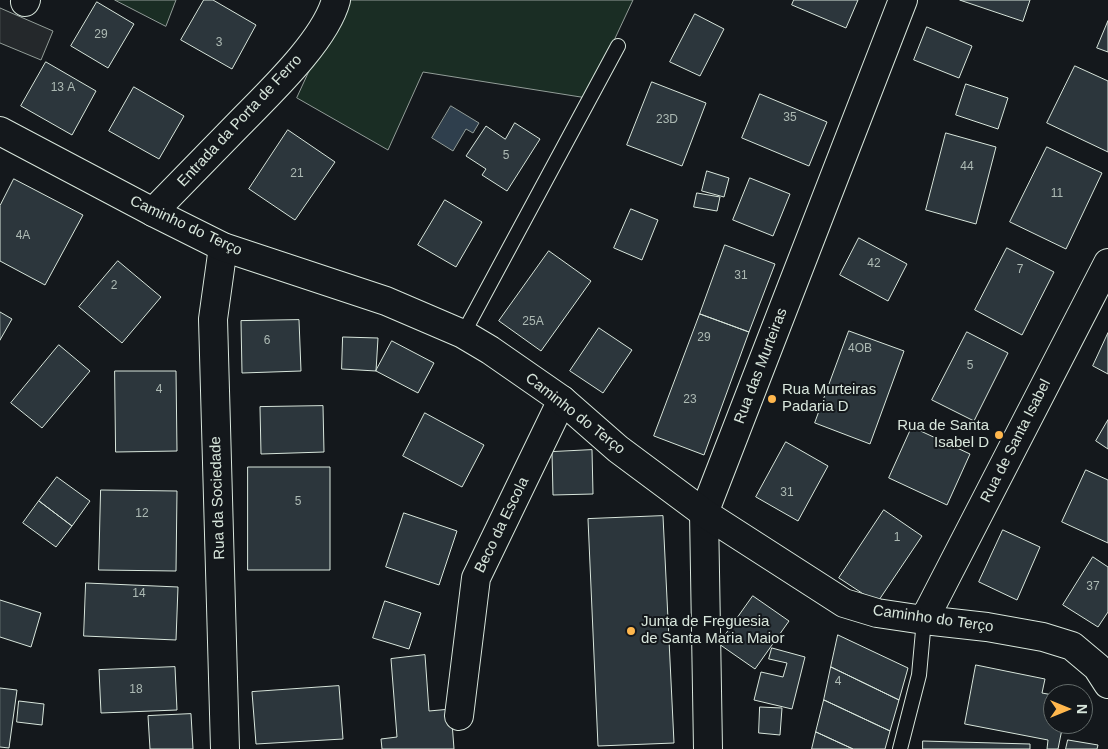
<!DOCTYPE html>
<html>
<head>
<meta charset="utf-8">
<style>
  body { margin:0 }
  #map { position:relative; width:1108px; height:749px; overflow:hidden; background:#14181c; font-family:Arial,sans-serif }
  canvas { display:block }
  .north { position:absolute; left:1043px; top:684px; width:50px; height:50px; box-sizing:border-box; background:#14181c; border:1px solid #626a69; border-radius:50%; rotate:90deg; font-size:14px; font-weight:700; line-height:20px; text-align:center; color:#d8e6dc }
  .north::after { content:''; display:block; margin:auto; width:18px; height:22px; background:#ffb74d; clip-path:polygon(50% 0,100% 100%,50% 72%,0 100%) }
</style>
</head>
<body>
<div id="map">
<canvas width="1108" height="749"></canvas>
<div class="north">N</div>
</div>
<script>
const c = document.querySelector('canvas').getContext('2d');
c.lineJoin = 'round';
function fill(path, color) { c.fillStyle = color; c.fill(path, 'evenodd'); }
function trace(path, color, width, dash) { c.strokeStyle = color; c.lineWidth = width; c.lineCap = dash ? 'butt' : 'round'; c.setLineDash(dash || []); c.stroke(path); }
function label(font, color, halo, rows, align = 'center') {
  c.font = font + ' Arial,sans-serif'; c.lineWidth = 4; c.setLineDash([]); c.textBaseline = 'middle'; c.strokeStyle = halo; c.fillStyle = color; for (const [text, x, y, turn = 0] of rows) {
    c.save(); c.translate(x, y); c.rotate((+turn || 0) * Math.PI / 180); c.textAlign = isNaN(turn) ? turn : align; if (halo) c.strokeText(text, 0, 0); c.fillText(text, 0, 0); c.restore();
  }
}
const green = new Path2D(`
  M115,0H176L166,26Z
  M342,0H633L587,98L423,72L388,150L297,98Z`);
const parking = new Path2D(`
  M0,8L53,31L41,60L0,43Z`);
const water = new Path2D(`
  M451,106L479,123L473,133L466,129L453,151L432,138Z`);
const building = new Path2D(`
  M204,0H213L256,25L232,69L181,40Z
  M794,0H858L846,28L792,5Z
  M960,0H1030L1023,21Z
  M97,2L134,24L108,68L71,46Z
  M695,14L724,29L700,76L670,62Z
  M1108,21V52L1097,48Z
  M927,27L972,46L959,78L914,60Z
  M46,62L96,91L72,135L21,106Z
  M1075,66L1108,81V152L1047,123Z
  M652,82L706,103L682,166L627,145Z
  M966,84L1008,98L998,129L956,115Z
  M134,87L184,116L159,159L109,131Z
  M760,94L827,122L809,166L742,138Z
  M515,123L540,139L507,191L482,175L486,169L466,156L486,126L505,139Z
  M288,130L335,162L295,220L249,189Z
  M946,133L996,147L976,224L926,210Z
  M1047,147L1102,173L1066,249L1010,222Z
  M707,171L729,178L724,197L702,191Z
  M750,178L790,194L773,236L733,220Z
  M14,179L83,215L45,285L0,261V206Z
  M697,193L720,197L717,211L694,207Z
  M445,200L482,222L456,267L418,245Z
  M631,209L658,220L642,260L614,248Z
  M859,238L907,264L888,301L840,275Z
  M725,245L775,264L749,332L700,314Z
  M1007,248L1054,272L1022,335L975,310Z
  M549,251L591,281L541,351L499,321Z
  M118,261L161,297L122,343L79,307Z
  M0,312L12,319L0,340Z
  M700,314L749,332L704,455L654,436Z
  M299,320L301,371L242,373L241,321Z
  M599,328L632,350L603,393L570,371Z
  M849,331L904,351L870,444L815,423Z
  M967,332L1008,353L974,421L932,400Z
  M1108,333V374L1093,366Z
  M343,337L378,338L376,371L342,369Z
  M392,341L434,363L418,393L376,371Z
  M59,345L90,371L42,428L11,403Z
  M115,371H176L177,451L116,452Z
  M323,406L324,452L261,454L260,407Z
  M425,413L484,445L462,487L403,456Z
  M1108,420V449L1096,441Z
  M912,427L970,454L947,505L889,478Z
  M786,442L828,466L798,521L756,497Z
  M592,450L593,494L553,495L552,452Z
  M248,467H330V570H248Z
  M1086,470L1108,480V543L1062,522Z
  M57,477L90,501L72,526L39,501Z
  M101,490L177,491L176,571L99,570Z
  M39,501L72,526L56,547L23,523Z
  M884,510L922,536L877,603L839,578Z
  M404,513L457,531L439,585L386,567Z
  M663,516L674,743L598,746L588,519Z
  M1003,530L1040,547L1017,600L979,582Z
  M1093,557L1108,567V612L1098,627L1063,605Z
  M86,583L178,587L176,640L84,636Z
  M753,596L789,621L755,669L719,644Z
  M0,600L41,613L31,647L0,637Z
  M385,601L421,613L409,649L373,638Z
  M838,635L908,668L899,700L831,667Z
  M772,648L805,657L792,709L754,700L761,672L783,677L787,663L769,659Z
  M425,655L429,711L451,709L454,749H382L381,739L397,737L391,659Z
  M976,665L1045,679L1042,693L1053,695V724H1063L1058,749H1047L1048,740L965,724Z
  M175,667L177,710L101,713L99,670Z
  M831,667L899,700L890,731L824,700Z
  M339,686L343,739L256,744L252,692Z
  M0,688L17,690L9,748L0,747Z
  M824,700L890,731L885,749H853L816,732Z
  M19,701L44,704L42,725L17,722Z
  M760,707L782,708L780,735L759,733Z
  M191,714L193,749H150L148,716Z
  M816,732L853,749H812Z
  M1068,740L1098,745L1097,749H1066Z
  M923,741L1030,744V749H923Z`);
const service = new Path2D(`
  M463,334L618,46
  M900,749L919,675L924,620`);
const minor = new Path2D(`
  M25,2L26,0
  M153,212C181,183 210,154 238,125C268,94 325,41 336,0
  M223,247L213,319L225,749
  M924,620L987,627L1043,637L1072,646L1097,667L1108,684
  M459,716L476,578L562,400
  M708,749L704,513L903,0`);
const tertiary = new Path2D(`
  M0,131L153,212L223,247L386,301L463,334L490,350L562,400L618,449L704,513L844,603L877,613L924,620L1108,263`);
const markers = [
  [772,399,5,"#ffb74d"],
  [999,435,5,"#ffb74d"],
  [631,631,5,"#ffb74d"]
];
const numberNames = [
  ["29",101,35],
  ["3",219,43],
  ["13 A",63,88],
  ["35",790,118],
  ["23D",667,120],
  ["5",506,156],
  ["44",967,167],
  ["21",297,174],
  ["11",1057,194],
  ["4A",23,236],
  ["42",874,264],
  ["7",1020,270],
  ["31",741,276],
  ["2",114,286],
  ["25A",533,322],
  ["29",704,338],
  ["6",267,341],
  ["4OB",860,349],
  ["5",970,366],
  ["4",159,390],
  ["23",690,400],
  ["31",787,493],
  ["5",298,502],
  ["12",142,514],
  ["1",897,538],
  ["37",1093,587],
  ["14",139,594],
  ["4",838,682],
  ["18",136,690]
];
const streetNames = [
  ["Entrada da Porta de Ferro",240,121,-47],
  ["Caminho do Terço",186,226,25],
  ["Rua das Murteiras",761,366,-69],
  ["Caminho do Terço",575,414,38],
  ["Rua de Santa Isabel",1016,441,-63],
  ["Rua da Sociedade",218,498,-92],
  ["Beco da Escola",502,525,-64],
  ["Caminho do Terço",933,619,8]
];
const poiNames = [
  ["Rua Murteiras",782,390],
  ["Padaria D",782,407],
  ["Rua de Santa",989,426,"right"],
  ["Isabel D",989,443,"right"],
  ["Junta de Freguesia",641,622],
  ["de Santa Maria Maior",641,639]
];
fill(green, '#1a2d24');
trace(green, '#939e99', 1);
fill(parking, '#24282b');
trace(parking, '#939e99', 1);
fill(water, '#2f3f4d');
trace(water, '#939e99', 1);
fill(building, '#2c363c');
trace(building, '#d8e6dc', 1);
trace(service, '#d8e6dc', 16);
trace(minor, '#d8e6dc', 30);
trace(tertiary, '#d8e6dc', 30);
trace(service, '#14181c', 14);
trace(minor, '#14181c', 28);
trace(tertiary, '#14181c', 28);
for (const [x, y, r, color] of markers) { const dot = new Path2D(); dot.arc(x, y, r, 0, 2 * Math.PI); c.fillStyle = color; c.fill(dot); trace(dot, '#14181c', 2); }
label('12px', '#adbab4', null, numberNames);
label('15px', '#d8e6dc', '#14181c', streetNames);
label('15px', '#d8e6dc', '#14181c', poiNames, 'left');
</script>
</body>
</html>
